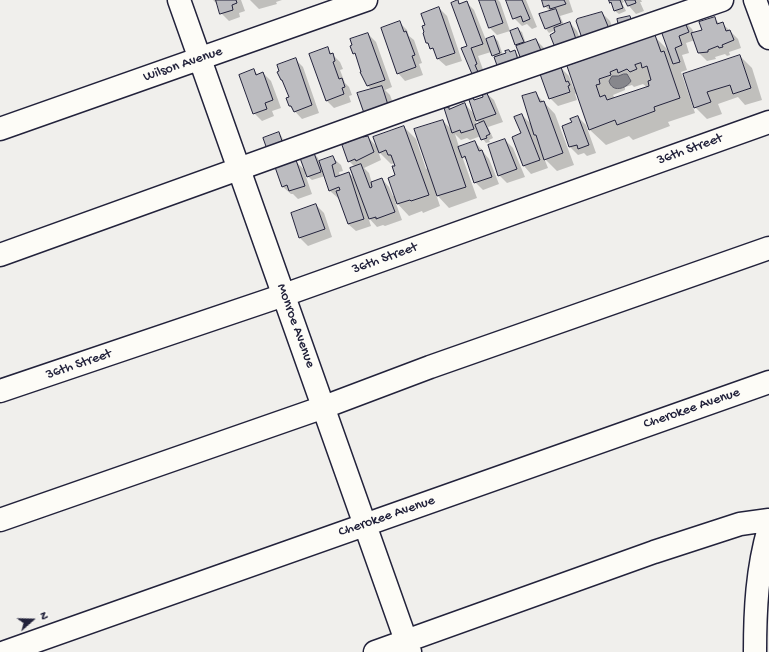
<!DOCTYPE html>
<html>
<head>
<meta charset="utf-8">
<style>
  body { margin:0 }
  #map { position:relative; width:769px; height:652px; overflow:hidden; background:#f0efec; font-family:"Gochi Hand",sans-serif }
  canvas { display:block }
  .north { position:absolute; left:12px; top:600px; width:40px; height:40px; -webkit-text-stroke:3px #fdfcf7; paint-order:stroke; rotate:70deg; font-size:11px; font-weight:700; line-height:16px; text-align:center; color:#22223b }
  .north::after { content:''; display:block; margin:auto; width:14px; height:18px; background:#22223b; clip-path:polygon(50% 0,100% 100%,50% 72%,0 100%) }
</style>
</head>
<body>
<div id="map">
<canvas width="769" height="652"></canvas>
<div class="north">N</div>
</div>
<script>
const c = document.querySelector('canvas').getContext('2d');
c.lineJoin = 'round';
function fill(path, color) { c.fillStyle = color; c.fill(path, 'evenodd'); }
function trace(path, color, width, dash) { c.strokeStyle = color; c.lineWidth = width; c.lineCap = dash ? 'butt' : 'round'; c.setLineDash(dash || []); c.stroke(path); }
function label(font, color, halo, rows, align = 'center') {
  c.font = font + ' "Gochi Hand",sans-serif'; c.lineWidth = 4; c.setLineDash([]); c.textBaseline = 'middle'; c.strokeStyle = halo; c.fillStyle = color; for (const [text, x, y, turn = 0] of rows) {
    c.save(); c.translate(x, y); c.rotate((+turn || 0) * Math.PI / 180); c.textAlign = isNaN(turn) ? turn : align; if (halo) c.strokeText(text, 0, 0); c.fillText(text, 0, 0); c.restore();
  }
}
const water = new Path2D(`
  M624,74H627L631,81C626,89 612,93 609,81L612,76H618Z`);
const shadow = new Path2D(`
  M213,0H241L245,11L239,13L240,17L229,21L221,13L218,5Z
  M250,0H282L276,2L277,4L259,9Z
  M480,0H498L500,2L510,31L497,35L489,27Z
  M507,0H526L537,27L532,29L527,24L522,26L514,18Z
  M543,0H569L573,12L560,16L564,25L570,23L577,31L584,50L557,33L556,30L549,33L546,29L540,15L550,11L545,6Z
  M611,0H623L624,2L622,3L626,11L619,14L615,11Z
  M626,0H641L642,2H640L644,11L636,14L629,6Z
  M458,2L461,4L466,2L474,10L486,40L494,37L498,41L503,55L509,51L511,53L514,52L518,55L522,67L495,58L491,52L478,56L484,72L480,82L472,74L468,47Z
  M439,8L447,16L462,61L446,66L438,59L436,53L427,43L426,26Z
  M602,13L610,21L613,29L592,48Z
  M714,18L720,24L722,23L738,39L741,48L729,52L730,55L727,56L725,54L715,57L716,59L707,61L699,53L695,40L686,43L689,53L682,55L687,70L681,72L692,104L740,56L752,68L762,100L745,105L738,97L718,104L722,114L707,119L692,104L695,113L668,122L670,126L633,140L629,136L606,145L590,130L577,93L575,94L577,100L558,106L550,98L561,68L569,76L573,87L577,91L654,36L670,52L684,21L692,29L694,33L703,30ZM643,84L648,88L615,99L613,95L625,90V87L632,85L634,87Z
  M399,22L407,30L409,36L414,40L422,63L419,64L423,75L405,81L398,73Z
  M518,29L522,32L526,44L536,40L544,48L549,63L516,45L511,31Z
  M368,34L376,42L392,87L385,90L390,95L397,115L367,85L357,56L354,53Z
  M327,49L340,62L343,69L340,70L345,83L349,87L352,95L349,96L351,102L334,108L326,100Z
  M295,59L303,67L319,113L302,119L290,106V98L284,82L281,80Z
  M254,70L258,75L263,73L271,81L281,108L272,111L274,116L262,121L254,113Z
  M486,93L494,100L503,122L488,127L493,138L489,140L490,142L486,143L481,136L470,140L467,138L461,140L455,134L459,147L475,142L482,150L484,153L489,159L499,184L483,190L475,182L468,162L462,156L477,198L449,208L436,194L440,206L423,213L422,211L409,216L395,201L402,220L385,226L383,225L377,227L368,217L371,226L356,231L348,224L339,198H338L330,191L325,176L312,180L305,174L312,194L298,199L293,194H291L283,187L295,161L306,171L314,154L318,158L319,162L333,158L341,165L343,171L339,172L340,176L349,173L356,180L355,167L349,161L368,137L377,147L404,127L416,139L426,169L428,168L443,121L453,131L448,108L450,110L465,104L475,115L472,97L476,101L484,97ZM474,118L480,124L477,125ZM378,151L391,164L395,163L397,176L395,196H393L389,187L382,179L372,183L369,173L364,168L381,160Z
  M535,93L555,114L574,165L557,171L544,158L548,168L531,174L524,166L513,137L523,134L522,115L532,125Z
  M578,117L586,125L596,153L587,156L584,153L578,155L570,147L563,126L573,123Z
  M279,133L282,137L287,150L269,152Z
  M505,140L513,148L525,177L507,183L499,175Z
  M316,205L324,213L332,237L308,246L300,238L292,214Z`);
const building = new Path2D(`
  M216,0H236L237,3L232,5L233,10L220,14Z
  M458,0L459,4L467,1L483,44L471,48L477,64L475,65L478,72L472,74L461,48L467,46L451,3Z
  M479,0H495L503,23L489,28Z
  M506,0H522L530,19L523,22L521,16L513,19Z
  M542,0H564L566,4L550,9L549,5L544,7Z
  M609,0H620L623,8L614,11L611,2L610,3Z
  M625,0H635L636,3L628,6Z
  M439,7L455,53L437,59L433,48L430,49L428,43H426L423,33L424,32L422,26L425,25L421,14Z
  M556,9L561,23L545,29L539,14Z
  M602,12L610,31L583,41L576,21L577,19Z
  M630,16L632,22L619,28L617,19Z
  M715,17L717,24L723,22L726,31L730,30L734,40L722,45L723,47L719,48L718,46L708,50V52L698,53L691,33L702,30L699,22Z
  M684,20L689,32L679,36L682,45L675,48L680,62L673,64L660,28Z
  M400,21L404,32L406,31L415,55L412,56L416,67L397,74L381,28Z
  M570,22L577,42L556,50L550,35L555,32L554,28Z
  M518,28L524,42L515,45L510,31Z
  M368,33L385,80L367,86L360,72H361L355,53L353,54L350,46L352,45L350,39Z
  M655,35L661,52L664,51L680,98L654,107L655,111L617,125L615,120L589,130L567,66ZM641,63L642,68L647,66L651,80L648,81L649,86L607,100L605,95L600,97L596,85L600,84L599,79L611,75L610,72L617,69L618,73L627,69L630,72L637,69L635,65Z
  M494,36L500,53L492,56L486,39Z
  M536,39L542,53L522,62L516,46Z
  M328,47L330,54L333,53L335,61L333,62L339,79L342,78L345,87L342,88L344,94L326,101L309,54Z
  M509,50L510,52L515,50L519,63L499,71L494,57L506,53L505,51Z
  M740,55L751,88L733,94L730,85L707,92L711,102L694,108L683,74Z
  M296,58L312,105L294,112L291,106H289L286,98L289,97L282,80H281L277,72L279,71L277,65Z
  M561,67L566,82L568,81L570,85L568,86L570,92L549,99L540,74L547,72L546,70Z
  M254,69L256,75L263,72L273,100L265,103L267,109L253,114L239,75Z
  M382,86L389,108L365,116L357,93Z
  M486,91L496,114L476,121L468,97L472,96L474,100L483,97L482,93Z
  M536,92L540,102L544,101L563,153L544,160L536,135H534L522,96Z
  M465,103L474,129L461,133L460,130L452,133L444,108L449,107V109Z
  M522,114L540,160L523,166L512,137L521,133L514,117Z
  M578,116L589,145L578,149L577,145L569,147L562,126L572,122L570,119Z
  M443,120L466,187L437,196L414,129Z
  M484,121L490,134L486,136L487,138L481,140L475,125Z
  M404,126L429,195L411,201L410,200L397,204L388,178L395,175L392,166H395L391,155H388L386,150L379,153L373,137Z
  M279,132L284,147L268,152L263,138Z
  M363,136V137L368,136L374,152L356,161L355,159L348,162L342,145Z
  M505,139L517,169L498,176L488,145Z
  M475,141L479,151L482,150L492,177L474,183L465,156L462,158L458,147Z
  M314,153L321,172L307,177L300,158Z
  M333,156L336,163L332,165L335,177L349,172L364,219L348,224L336,191L340,190L339,187L329,191L319,161Z
  M296,160L305,186L289,191L287,185L282,187L275,167Z
  M361,164L370,188L372,187L371,182L382,178L395,212L376,219V217L369,219L350,168Z
  M316,204L325,229L299,238L291,213Z`);
const minor = new Path2D(`
  M179,0L410,652
  M755,0L769,38
  M0,129L366,0
  M0,255L408,108L722,0
  M0,391L284,295L769,122
  M0,520L324,407L430,367L769,248
  M5,652L769,382
  M375,652L654,552L740,524L769,520
  M755,652C755,610 757,569 769,528`);
const streetNames = [
  ["Wilson Avenue",183,65,-19],
  ["36th Street",690,150,-20],
  ["36th Street",385,259,-20],
  ["Monroe Avenue",295,326,70],
  ["36th Street",79,365,-19],
  ["Cherokee Avenue",692,409,-19],
  ["Cherokee Avenue",387,517,-19]
];
fill(water, '#a9a9b0');
trace(water, '#737381', 1);
fill(shadow, '#0003');
fill(building, '#bcbcc0');
trace(building, '#22223b', 1);
trace(minor, '#22223b', 25);
trace(minor, '#fdfcf7', 22);
label('14px', '#22223b', '#fdfcf7', streetNames);
</script>
</body>
</html>
